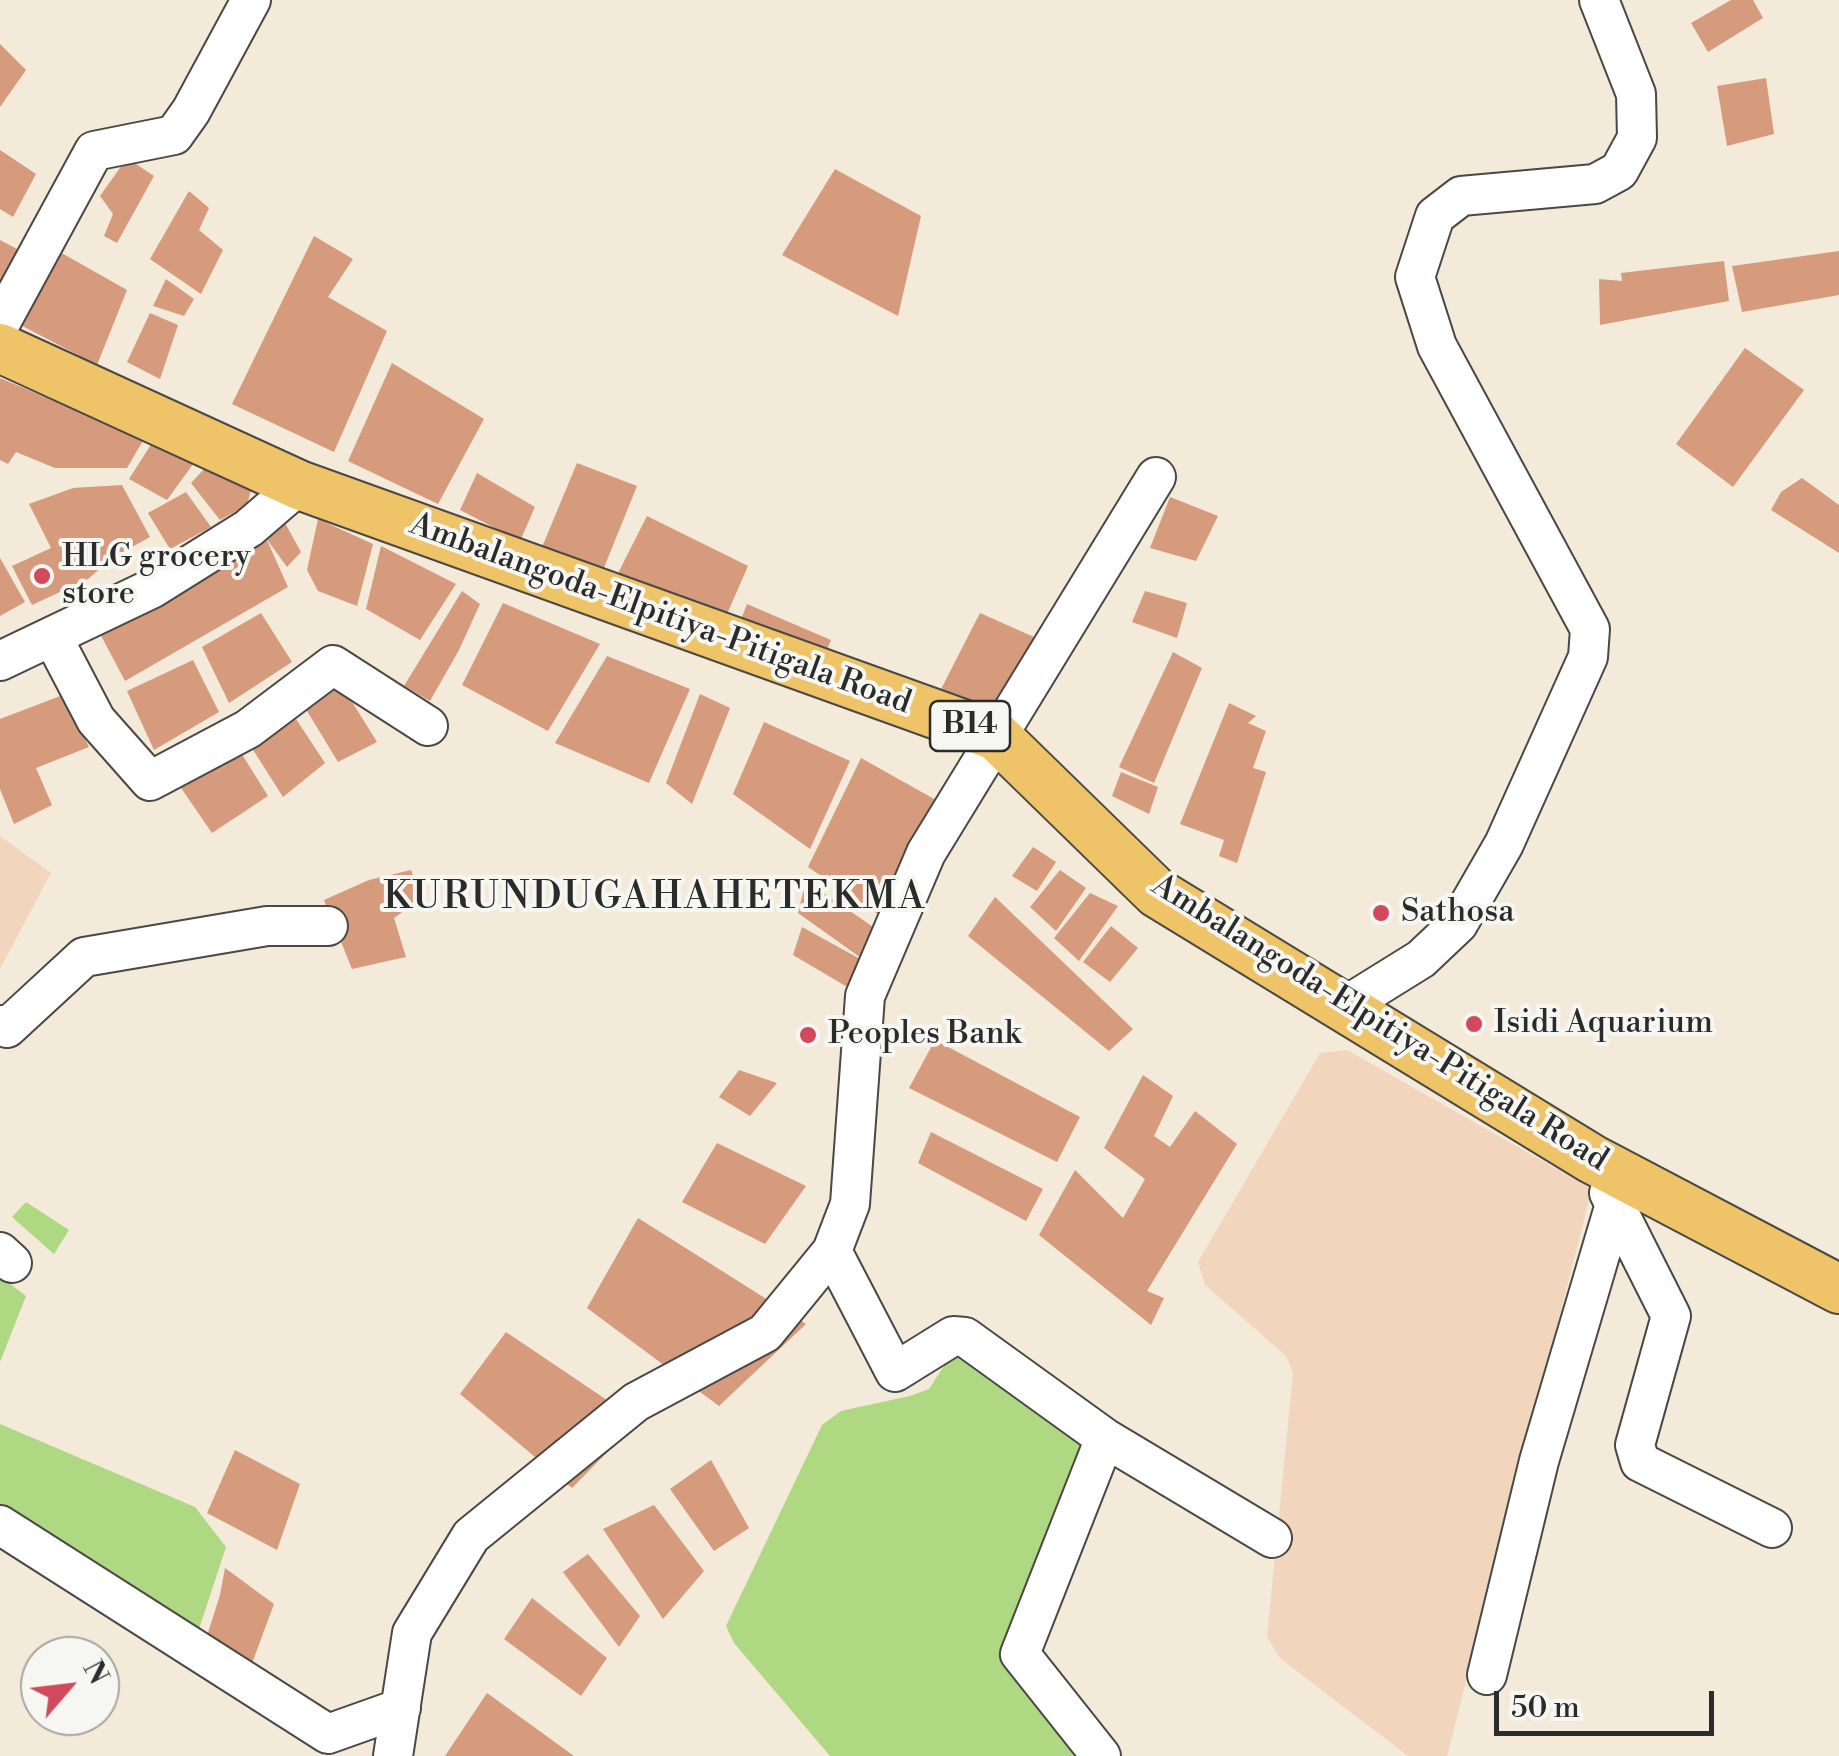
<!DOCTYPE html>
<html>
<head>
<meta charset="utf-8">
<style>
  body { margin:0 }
  #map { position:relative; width:1839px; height:1756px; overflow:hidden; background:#f3ead9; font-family:"Libre Bodoni",serif }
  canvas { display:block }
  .north { position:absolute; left:20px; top:1636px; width:100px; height:100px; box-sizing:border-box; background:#f6f6f2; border:2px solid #a5a5a2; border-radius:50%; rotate:62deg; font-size:28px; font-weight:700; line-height:40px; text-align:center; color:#2b2b2b }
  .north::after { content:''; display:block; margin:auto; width:35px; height:45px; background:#d1495b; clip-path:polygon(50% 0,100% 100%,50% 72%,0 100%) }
  .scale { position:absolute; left:1494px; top:1691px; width:220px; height:45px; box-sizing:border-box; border:5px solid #2b2b2b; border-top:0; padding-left:12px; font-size:30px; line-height:35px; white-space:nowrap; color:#2b2b2b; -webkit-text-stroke:8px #f6f6f2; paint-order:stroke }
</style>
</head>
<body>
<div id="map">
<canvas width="1839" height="1756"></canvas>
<div class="north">N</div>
<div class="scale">50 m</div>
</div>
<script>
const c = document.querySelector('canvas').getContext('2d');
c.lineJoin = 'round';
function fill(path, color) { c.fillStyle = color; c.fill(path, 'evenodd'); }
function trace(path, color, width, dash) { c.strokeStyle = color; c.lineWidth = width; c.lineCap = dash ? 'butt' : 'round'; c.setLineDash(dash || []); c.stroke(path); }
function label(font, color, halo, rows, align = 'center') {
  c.font = font + ' "Libre Bodoni",serif'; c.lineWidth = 8; c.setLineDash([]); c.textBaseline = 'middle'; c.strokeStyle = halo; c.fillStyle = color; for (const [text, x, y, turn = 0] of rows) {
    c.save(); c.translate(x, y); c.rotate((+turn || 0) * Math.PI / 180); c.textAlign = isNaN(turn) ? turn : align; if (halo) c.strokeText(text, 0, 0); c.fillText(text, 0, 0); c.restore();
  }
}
const built = new Path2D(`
  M0,836L51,873L0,969Z
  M1347,1050L1592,1189L1447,1756H1408L1281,1659L1267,1637L1293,1373L1286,1356L1205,1285L1198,1262L1320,1053Z`);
const green = new Path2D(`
  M26,1202L69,1230L54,1254L12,1217Z
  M0,1276L26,1296L0,1362Z
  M953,1352L1082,1443L1086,1453L1006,1650L1078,1756H830L734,1643L726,1626L822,1425L841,1411L910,1396L929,1389Z
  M0,1424L195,1507L226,1547L199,1629L186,1628L0,1513Z`);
const building = new Path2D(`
  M1731,0H1753L1763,18L1708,52L1691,23Z
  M0,44L26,70L0,107Z
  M1766,78L1774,134L1727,146L1717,86Z
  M0,150L36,174L13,217L0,209Z
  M127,158L154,176L117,243L104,236L113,214L100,196Z
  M835,169L921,216L898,316L782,255Z
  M189,191L209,208L199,230L223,250L201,294L150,259Z
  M314,236L353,259L328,297L387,331L334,452L232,404Z
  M0,240L21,251L0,296Z
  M51,247L127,290L97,365L11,320Z
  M1839,251V295L1742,312L1732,266Z
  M1724,261L1729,301L1600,325L1599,279L1622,281L1621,273Z
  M166,279L194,299L184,316L153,306Z
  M150,313L178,325L160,379L127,362Z
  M1745,348L1804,390L1733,487L1676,444Z
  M392,363L484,419L438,504L348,461Z
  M0,378L144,439L127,468H55L16,452L8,464L0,460Z
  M152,443L196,460L167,500L129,479Z
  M577,463L637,486L599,580L540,552Z
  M207,466L252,486L247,505L220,520L191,483Z
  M477,473L535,507L520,541L460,510Z
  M1802,478L1839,505V553L1771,510L1781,492Z
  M122,485L150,537L112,558L88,579L32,605L12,566L51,548L29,504L73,488Z
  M186,492L211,527L170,549L148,513Z
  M1170,497L1218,516L1196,561L1150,548Z
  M280,514L301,552L287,567L266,538L288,587L125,681L97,628Z
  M647,516L748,566L717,637L612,585Z
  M318,519L373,544L357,606L318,591L307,570Z
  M381,546L456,584L420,640L366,609Z
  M0,558L25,602L0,616Z
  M462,591L480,604L459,650L430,701L404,686Z
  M1145,591L1187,603L1177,638L1132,622Z
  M503,603L600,644L548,731L462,685Z
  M747,604L831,640L812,686L732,642Z
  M261,613L292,662L229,703L202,647Z
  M980,613L1034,637L987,760L918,734Z
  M1173,652L1202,668L1154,783L1119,767Z
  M607,656L690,689L649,783L555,743Z
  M193,660L219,712L154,750L127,691Z
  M341,684L377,742L338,762L304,706Z
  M700,694L730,708L692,804L666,783Z
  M63,695L89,747L36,768L52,805L14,824L0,789V719Z
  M1229,703L1256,716L1248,723L1266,731L1253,768L1266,772L1237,863L1219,856L1224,840L1180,824Z
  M296,719L325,763L283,797L250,745Z
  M764,722L850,761L810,849L733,794Z
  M238,748L268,796L212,833L179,785Z
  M861,758L968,818L903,931L808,867Z
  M1121,772L1158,787L1149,814L1112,796Z
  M1033,847L1056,862L1037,891L1012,876Z
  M411,870L421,898L394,918L406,957L352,969L324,900L369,880Z
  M1060,870L1086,888L1056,931L1030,907Z
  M806,881L879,931L871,965L861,995L793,955L802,927L871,965L798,913Z
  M1090,893L1118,906L1079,961L1054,938Z
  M995,897L1133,1029L1109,1051L968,936Z
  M1111,926L1138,948L1110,982L1083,962Z
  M935,1040L1080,1117L1057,1162L909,1088Z
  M739,1070L777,1083L750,1116L719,1097Z
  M1143,1075L1173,1096L1154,1136L1170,1147L1195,1111L1237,1144L1147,1291L1164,1298L1151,1325L1039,1235L1075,1170L1123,1218L1145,1179L1104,1148Z
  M931,1132L1043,1189L1026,1221L918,1163Z
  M717,1143L806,1186L765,1244L682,1202Z
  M638,1218L806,1324L719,1406L587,1308Z
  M506,1332L638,1421L572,1488L460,1394Z
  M235,1450L300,1484L277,1550L207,1513Z
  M711,1460L749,1528L714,1551L670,1489Z
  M654,1505L704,1571L663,1619L603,1529Z
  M588,1554L640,1616L619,1647L563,1572Z
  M225,1568L274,1604L251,1666L207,1636L220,1595Z
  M532,1598L607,1658L581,1696L504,1639Z
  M487,1693L574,1756H445Z`);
const minor = new Path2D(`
  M0,324L94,151L174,135L191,111L251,0
  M52,636L96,720L150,781L248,729L333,665L428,726
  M0,661L153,588L249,528L299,485
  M1342,1008L1421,959L1458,924L1504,844L1588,657L1590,629L1437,346L1415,277L1435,216L1461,196L1595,184L1619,171L1637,138L1636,94L1599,0
  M0,1025L7,1028L84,957L267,926H328
  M1609,1193L1671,1316L1635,1445L1640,1462L1772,1528
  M832,1251L895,1372L953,1336L965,1337L1105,1438L1272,1538
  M0,1252L12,1263
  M0,1525L328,1734L401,1708
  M1487,1675L1539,1461L1615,1204
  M393,1756L412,1633L471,1536L636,1402L765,1333L832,1251L850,1204L865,996L926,853L1156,477
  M1101,1756L1020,1654L1105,1438`);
const major = new Path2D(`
  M0,348L299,485L996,736L1157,893L1592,1159L1839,1289`);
const markers = [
  [42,576,10,"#d1495b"],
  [1381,913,10,"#d1495b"],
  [1474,1024,10,"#d1495b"],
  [808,1035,10,"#d1495b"]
];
const shields = [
  [970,726,80]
];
const shieldNames = [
  ["B14",970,726]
];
const poiNames = [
  ["HLG grocery",62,558],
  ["store",62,595],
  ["Sathosa",1401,913],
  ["Isidi Aquarium",1494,1024],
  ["Peoples Bank",828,1035]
];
const streetNames = [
  ["Ambalangoda-Elpitiya-Pitigala Road",660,615,20],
  ["Ambalangoda-Elpitiya-Pitigala Road",1379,1024,32]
];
const quarterNames = [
  ["KURUNDUGAHAHETEKMA",655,899]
];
fill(built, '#f2d5bd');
fill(green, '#afd882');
fill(building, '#d69a7d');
trace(minor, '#494845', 42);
trace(major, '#494845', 52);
trace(minor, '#fff', 38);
trace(major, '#efc469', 48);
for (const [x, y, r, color] of markers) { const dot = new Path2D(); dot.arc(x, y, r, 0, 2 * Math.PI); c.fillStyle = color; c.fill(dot); trace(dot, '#f6f6f2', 4); }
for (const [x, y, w] of shields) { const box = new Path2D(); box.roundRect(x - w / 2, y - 25, w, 50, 8); c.fillStyle = '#f6f6f2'; c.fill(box); trace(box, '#2b2b2b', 2.5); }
label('bold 30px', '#2b2b2b', null, shieldNames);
label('32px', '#2b2b2b', '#f6f6f2', poiNames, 'left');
label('32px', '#2b2b2b', '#f6f6f2', streetNames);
c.letterSpacing = '2.5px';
label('38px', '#2b2b2b', '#f6f6f2', quarterNames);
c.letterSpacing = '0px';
</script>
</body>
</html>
